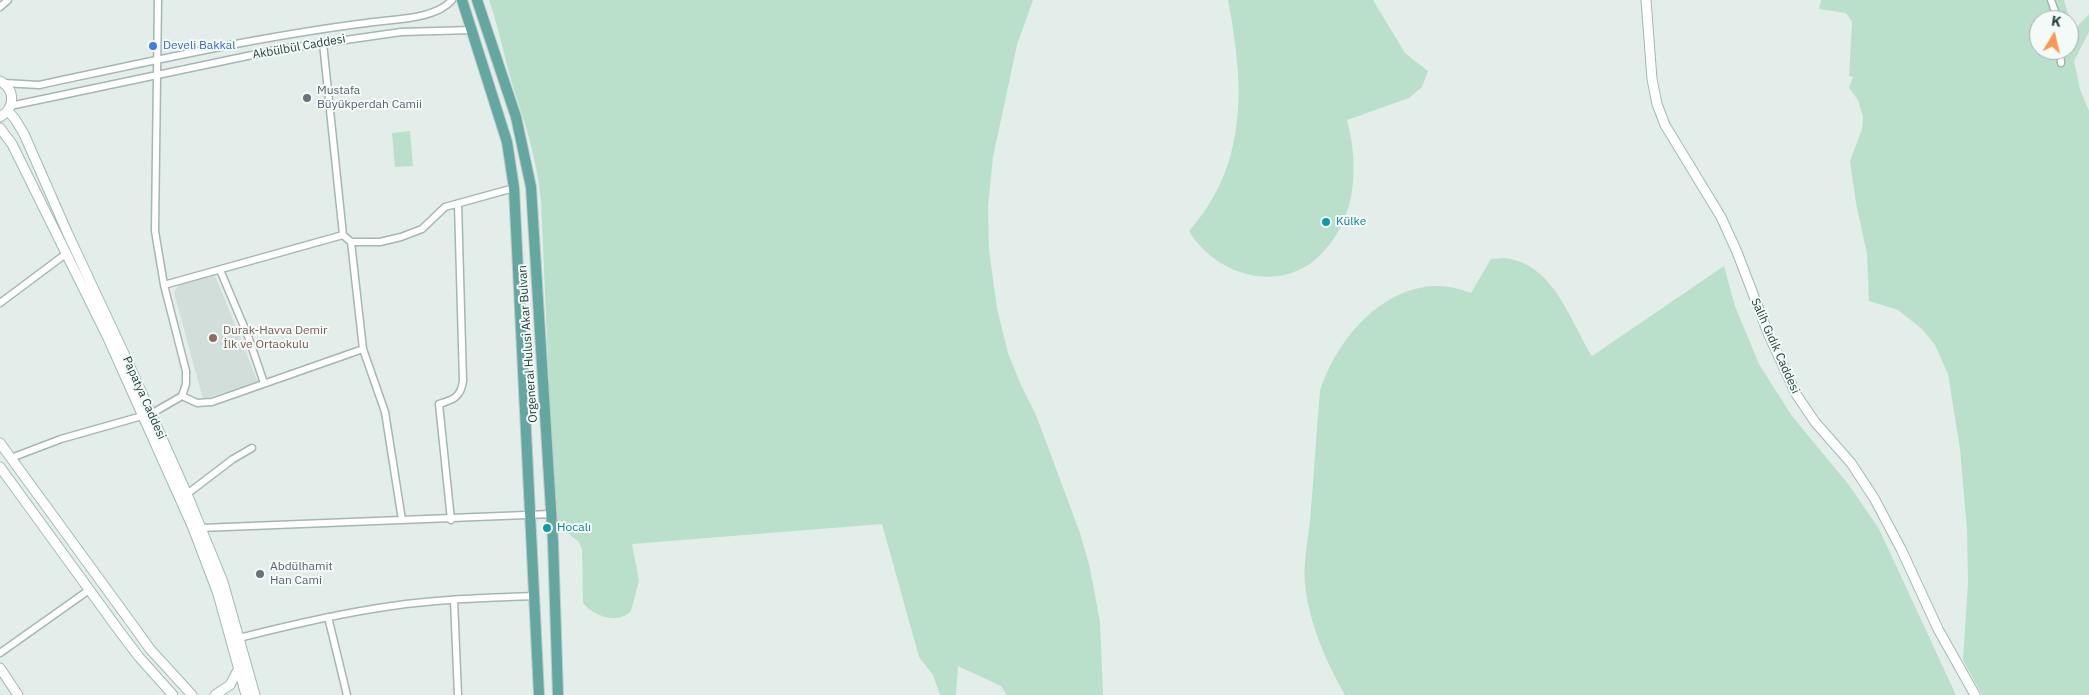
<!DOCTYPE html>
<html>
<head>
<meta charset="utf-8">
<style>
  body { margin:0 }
  #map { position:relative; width:2089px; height:695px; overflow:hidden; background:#e3eeea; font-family:"IBM Plex Sans",sans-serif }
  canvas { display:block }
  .north { position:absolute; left:2029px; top:10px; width:50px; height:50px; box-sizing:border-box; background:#f4faf8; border:1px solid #a0b0ad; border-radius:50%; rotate:9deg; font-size:14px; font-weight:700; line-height:20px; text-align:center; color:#21403d }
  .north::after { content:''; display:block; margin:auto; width:18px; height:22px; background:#fb9754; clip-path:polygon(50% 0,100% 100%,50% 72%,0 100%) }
</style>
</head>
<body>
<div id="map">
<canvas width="2089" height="695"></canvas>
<div class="north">K</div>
</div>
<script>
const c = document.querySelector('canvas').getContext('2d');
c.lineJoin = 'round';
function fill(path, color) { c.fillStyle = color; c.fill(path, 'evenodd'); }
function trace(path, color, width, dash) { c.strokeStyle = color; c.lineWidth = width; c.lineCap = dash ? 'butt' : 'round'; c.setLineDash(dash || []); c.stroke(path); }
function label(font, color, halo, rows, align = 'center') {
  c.font = font + ' "IBM Plex Sans",sans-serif'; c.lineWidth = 4; c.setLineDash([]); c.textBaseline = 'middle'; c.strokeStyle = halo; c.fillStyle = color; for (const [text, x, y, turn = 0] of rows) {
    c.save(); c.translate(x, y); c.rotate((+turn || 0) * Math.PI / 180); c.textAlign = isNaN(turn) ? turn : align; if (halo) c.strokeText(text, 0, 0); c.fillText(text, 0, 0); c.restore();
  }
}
const built = new Path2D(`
  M215,275L258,382L203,399L174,293L178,285Z`);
const green = new Path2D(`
  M489,0H1033L1017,45L993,157L988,207L989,250L997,308L1008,353L1021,385L1036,415L1080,533L1090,568L1100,622L1103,695H1007L1001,686L958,666L956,695H940L933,675L919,657L882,524L632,544L639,581L631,611C617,625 594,616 583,603L582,550L579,542L555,523L541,201C537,162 528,132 516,96C506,65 500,32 489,0Z
  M1228,0H1373L1405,53L1428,71L1422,87L1409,98L1347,120C1359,164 1357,214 1325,250C1286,296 1217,278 1189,231C1249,164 1244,83 1228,0Z
  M1821,0H2064L2073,31L2089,14V32L2074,61L2080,89L2089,111V695H1982L1963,660L1968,583L1967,530L1960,449L1948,374L1935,345L1922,329L1898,310L1869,301L1867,254L1856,203L1850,161L1862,129L1863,117L1858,100L1849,88L1853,77L1849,76L1852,22L1846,13L1819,9ZM2039,20H2069V50H2039Z
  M410,131L413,166L395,167L392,133Z
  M1505,258C1554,264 1569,319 1592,356L1724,266L1735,306L1759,364L1792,416L1849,485L1879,529L1956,695H1345C1326,662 1309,623 1305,584C1303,562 1308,542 1310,520C1314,477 1316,434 1320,391C1339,330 1402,264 1471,293L1491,259Z`);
const street = new Path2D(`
  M2051,0L2058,20
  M0,7L8,0
  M2060,50L2061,63
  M4,83L39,85C147,62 256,37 366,23C391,19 435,20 452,0
  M10,106L276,50L401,32L472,30
  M351,242H380L401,237L422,229L445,207L514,188
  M220,270L248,336L264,383
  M164,285L343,235L323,43
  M0,303L67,253
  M363,349L385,412L402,520
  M182,396L197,403L212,402L363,349L351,242L343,235
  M151,414L182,396L186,384V371L164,285L155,231L158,0
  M11,458L61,439L142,416
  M187,494L233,459L252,448
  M451,520L439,404C453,400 461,397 463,381L458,204
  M201,528L551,514
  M454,600L458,695
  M328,617L347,695
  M239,638C290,625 341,613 392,606C439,599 487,598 534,596
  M0,653L89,590`);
const secondary = new Path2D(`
  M1646,0L1652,79L1657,104L1665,125L1721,217L1737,252L1768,333L1796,394L1815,422L1851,463L1874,498L1901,549L1938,629L1975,695
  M0,81C16,90 15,108 0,117
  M8,111L15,119L24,134L67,232L127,360L187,494L223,582L255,695
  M0,128L12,144L107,336L193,528L218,594L246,695
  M0,443L132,624L150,649L192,695
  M0,467L120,632L139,657L173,695
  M0,668L18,695
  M215,695L230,685L239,668`);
const primary = new Path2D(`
  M462,0L507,142L514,188L539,695
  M477,0L516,117L531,187L553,542L558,695`);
const markers = [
  [153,46,5,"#3f7fe0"],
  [307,98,5,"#6b7280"],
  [1326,222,5,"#0f9aa8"],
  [213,338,5,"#8d6e63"],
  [547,528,5,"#0f9aa8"],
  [260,574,5,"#6b7280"]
];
const shopNames = [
  ["Develi Bakkal",163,46]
];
const streetNames = [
  ["Akbülbül Caddesi",299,47,-10],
  ["Orgeneral Hulusi Akar Bulvarı",528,344,-94],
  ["Salih Gıdık Caddesi",1775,346,66],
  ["Papatya Caddesi",144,398,66]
];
const worshipNames = [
  ["Mustafa",317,91],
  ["Büyükperdah Camii",317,105],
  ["Abdülhamit",270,567],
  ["Han Cami",270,581]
];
const cultureNames = [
  ["Külke",1336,222],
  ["Hocalı",557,528]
];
const educationNames = [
  ["Durak-Havva Demir",223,331],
  ["İlk ve Ortaokulu",223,345]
];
fill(built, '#d1deda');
fill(green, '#bae0cb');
trace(street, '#a5b6b3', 9);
trace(secondary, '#a0bab5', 11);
trace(primary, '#c1cac9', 12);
trace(street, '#fff', 6);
trace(secondary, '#fff', 9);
trace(primary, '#64a6a0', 10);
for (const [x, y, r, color] of markers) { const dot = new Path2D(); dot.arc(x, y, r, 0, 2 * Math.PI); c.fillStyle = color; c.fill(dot); trace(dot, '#f4faf8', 2); }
label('12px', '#366cbe', '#f4faf8', shopNames, 'left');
label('12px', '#21403d', '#f4faf8', streetNames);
label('12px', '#5b616d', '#f4faf8', worshipNames, 'left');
label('12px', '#0d838f', '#f4faf8', cultureNames, 'left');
label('12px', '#785e54', '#f4faf8', educationNames, 'left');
</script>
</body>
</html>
